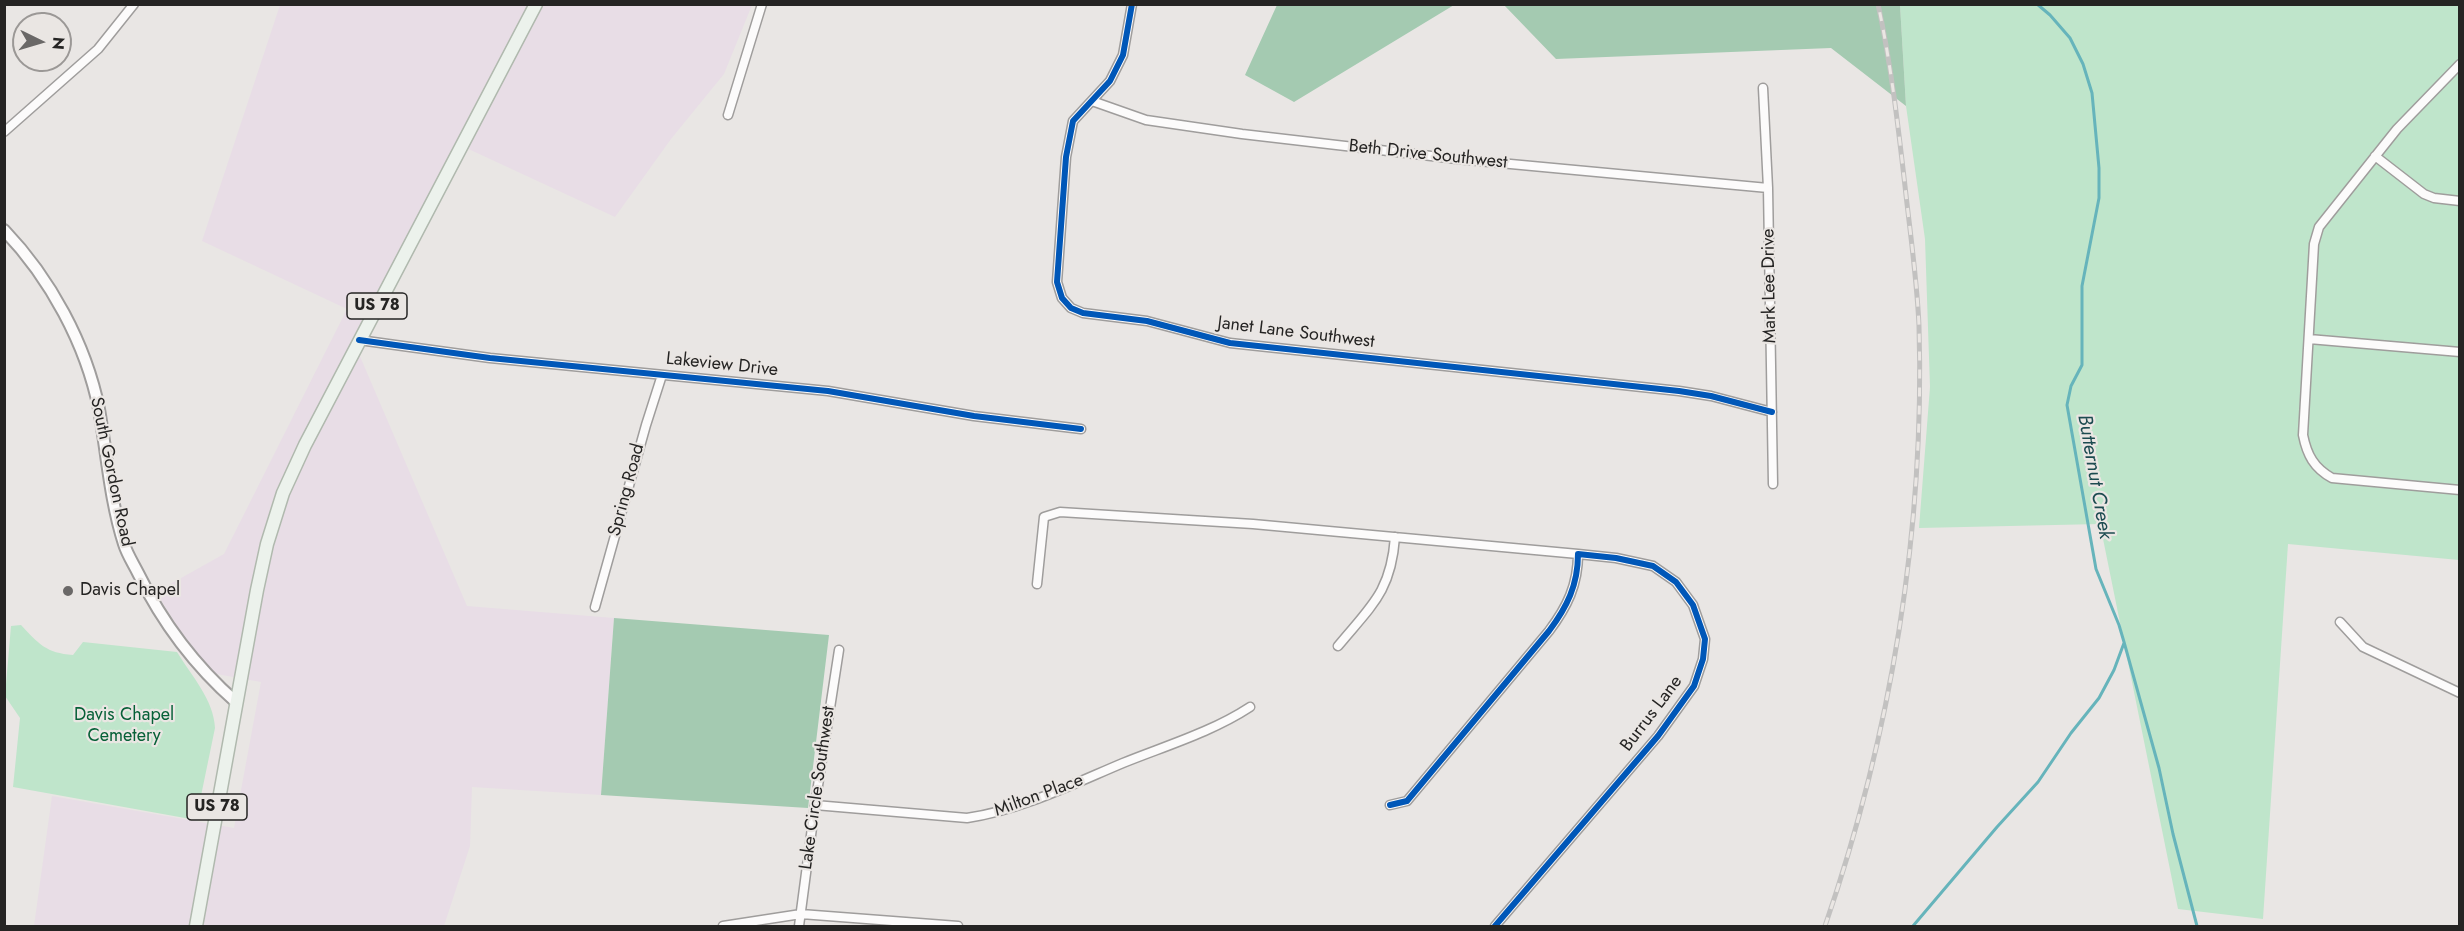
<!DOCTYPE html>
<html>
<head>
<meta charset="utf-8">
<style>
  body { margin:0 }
  #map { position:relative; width:2464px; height:931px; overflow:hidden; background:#e9e6e4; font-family:Jost,sans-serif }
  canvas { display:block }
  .frame { position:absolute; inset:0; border:6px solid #252423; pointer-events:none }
  .north { position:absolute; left:12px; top:12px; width:60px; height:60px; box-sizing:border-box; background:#eae6e3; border:2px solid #9b9896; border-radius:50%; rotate:95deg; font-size:16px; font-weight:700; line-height:24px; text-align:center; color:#252423 }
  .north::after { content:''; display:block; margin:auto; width:21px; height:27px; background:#6a6867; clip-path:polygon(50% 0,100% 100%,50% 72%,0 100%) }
</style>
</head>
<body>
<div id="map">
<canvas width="2464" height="931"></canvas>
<div class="frame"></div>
<div class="north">N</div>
</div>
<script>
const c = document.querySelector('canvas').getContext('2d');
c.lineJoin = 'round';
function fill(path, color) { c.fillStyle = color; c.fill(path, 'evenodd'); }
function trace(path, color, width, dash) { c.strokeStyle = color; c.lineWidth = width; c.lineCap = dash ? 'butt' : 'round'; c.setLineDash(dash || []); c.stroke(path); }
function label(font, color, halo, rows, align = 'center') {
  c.font = font + ' Jost,sans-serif'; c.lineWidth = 4.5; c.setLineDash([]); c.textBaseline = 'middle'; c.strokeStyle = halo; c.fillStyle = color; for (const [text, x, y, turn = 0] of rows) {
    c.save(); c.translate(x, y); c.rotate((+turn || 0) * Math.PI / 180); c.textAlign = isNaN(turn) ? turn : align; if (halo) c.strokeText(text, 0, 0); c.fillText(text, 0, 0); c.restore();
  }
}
const commercial = new Path2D(`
  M280,5H752L724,74L671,139L615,217L462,146L359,354L467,606L614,618L601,795L472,787L470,846L444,926H34L52,796L234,828L261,682L211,673L182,634L156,592L224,554L347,309L202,241Z`);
const green = new Path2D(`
  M1900,5H2459V560L2288,544L2263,919L2178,909L2100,524L1919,528L1930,387L1925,239L1906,106Z
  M21,625C39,644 46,653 73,655L83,642L177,652C191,675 214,700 215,728L196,820L13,787L20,718L5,696L11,626Z`);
const forest = new Path2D(`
  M1277,5V4L1454,5L1294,102L1245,75Z
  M1504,5H1900L1906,106L1831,48L1556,59Z
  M614,618L829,635L808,808L601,795Z`);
const stream = new Path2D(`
  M2037,4L2050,15L2070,38L2083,64L2092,93L2099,168V198L2082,286V365L2071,386L2067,405L2096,569L2119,625L2124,642L2159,768L2173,834L2197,926
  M1913,926L1997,827L2038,782L2071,733L2099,698L2114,670L2124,643`);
const minor = new Path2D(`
  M1132,4L1123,55L1110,81L1073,121L1066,157L1057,282L1062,298L1071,308L1083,313L1147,321L1230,343L1679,391L1711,396L1772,412
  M2460,64L2397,129L2319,227L2314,244L2303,435C2307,455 2314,468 2332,478L2460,490
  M1763,88L1768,188L1773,484
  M1092,101L1146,120L1242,134L1457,159L1768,188
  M728,115L762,4
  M4,132L98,49L134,4
  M2375,156L2424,194L2434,198L2460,201
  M2309,339L2460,352
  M359,340L490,358L828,391L974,416L1081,429
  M1037,584L1044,517L1060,512L1253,524L1578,554
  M595,607L646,425L662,375
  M2340,622L2363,647L2460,693
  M1338,646C1371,606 1391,592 1395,537
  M815,805L967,818C1021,810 1073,784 1123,763C1165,746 1212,732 1250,707
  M1390,805L1407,801L1549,631C1567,607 1578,585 1578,554L1616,558L1653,566L1676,582L1693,605L1705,639L1703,659L1694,686L1658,736L1495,926
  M723,926L801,914L958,926
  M799,926L815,805L839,650`);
const tertiary = new Path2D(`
  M4,230C50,278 86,344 99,409C107,454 110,501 124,544C127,554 133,563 138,573C162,622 195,666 236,702`);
const primary = new Path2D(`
  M196,926L257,590L267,544L283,493L305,445L536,4`);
const rail = new Path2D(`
  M1825,926C1891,735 1925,529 1919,326C1917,279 1910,232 1905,186C1898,125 1891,64 1878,4`);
const cycleway = new Path2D(`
  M1132,4L1123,55L1110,81L1073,121L1066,157L1057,282L1062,298L1071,308L1083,313L1147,321L1230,343L1679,391L1711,396L1772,412
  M359,340L490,358L828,391L974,416L1081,429
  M1390,805L1407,801L1549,631C1567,607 1578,585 1578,554L1616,558L1653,566L1676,582L1693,605L1705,639L1703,659L1694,686L1658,736L1495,926`);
const markers = [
  [68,591,6,"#6a6867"]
];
const shields = [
  [377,306,60],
  [217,807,60]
];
const shieldNames = [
  ["US 78",377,306],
  ["US 78",217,807]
];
const streetNames = [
  ["Beth Drive Southwest",1428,155,6],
  ["Mark Lee Drive",1770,286,-91],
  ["Janet Lane Southwest",1296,333,7],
  ["Lakeview Drive",722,365,6],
  ["South Gordon Road",111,472,78],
  ["Spring Road",627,490,-75],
  ["Burrus Lane",1652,714,-53],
  ["Lake Circle Southwest",818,788,-82],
  ["Milton Place",1039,796,-20]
];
const poiNames = [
  ["Davis Chapel",80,591]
];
const parkNames = [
  ["Davis Chapel",124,716],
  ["Cemetery",124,737]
];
const waterNames = [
  ["Butternut Creek",2094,477,80]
];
fill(commercial, '#e8dde6');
fill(green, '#bfe5cb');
fill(forest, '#a4cab1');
trace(stream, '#66b4bb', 3);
trace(minor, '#9f9d9c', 11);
trace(tertiary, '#9f9d9c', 14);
trace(primary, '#b0b9ae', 15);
trace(minor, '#fcfbfb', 8);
trace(tertiary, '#fcfbfb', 10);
trace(primary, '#ecf2ec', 12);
trace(rail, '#c2c1c0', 5);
trace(rail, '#eae6e3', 3, [9]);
trace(cycleway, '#0057b8', 6);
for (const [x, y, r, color] of markers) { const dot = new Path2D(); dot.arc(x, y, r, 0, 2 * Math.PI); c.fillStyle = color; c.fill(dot); trace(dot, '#eae6e3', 2); }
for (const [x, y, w] of shields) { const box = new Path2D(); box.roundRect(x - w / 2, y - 13, w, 26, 4.5); c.fillStyle = '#eae6e3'; c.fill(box); trace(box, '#252423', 1.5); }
label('bold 16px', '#252423', null, shieldNames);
label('18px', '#252423', '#eae6e3', streetNames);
label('18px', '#252423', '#eae6e3', poiNames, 'left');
label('18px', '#066037', '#eae6e3', parkNames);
label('italic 20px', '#1c4b50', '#eae6e3', waterNames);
</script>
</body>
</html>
